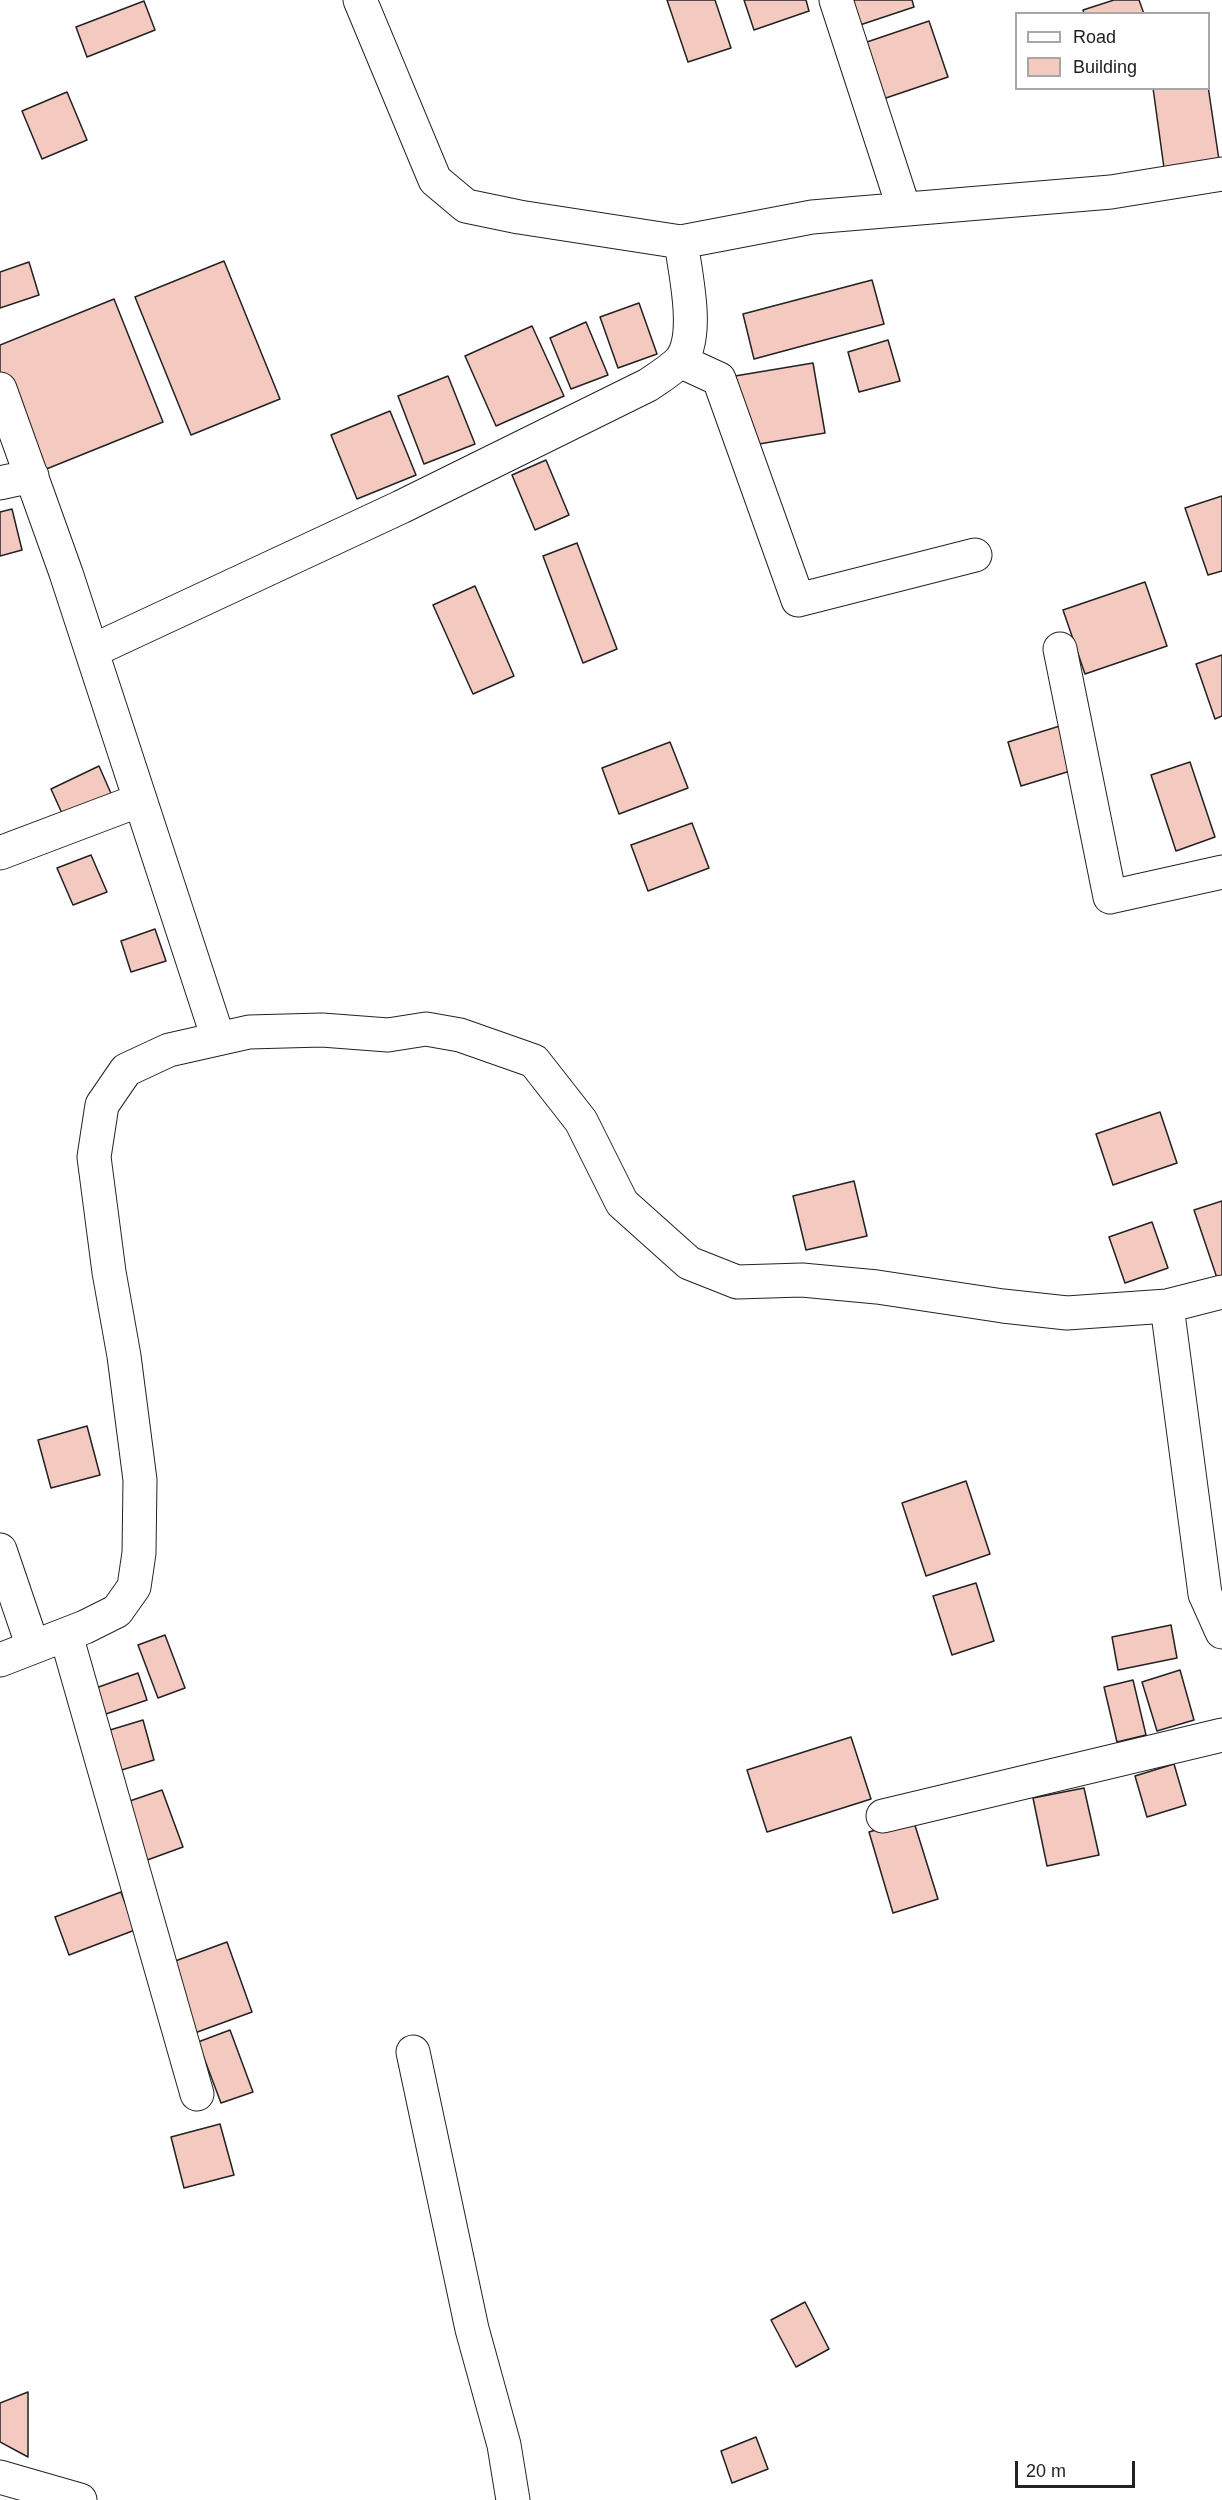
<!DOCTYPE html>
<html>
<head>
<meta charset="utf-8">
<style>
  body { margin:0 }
  #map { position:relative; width:1222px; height:2500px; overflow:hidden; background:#fff; font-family:Helvetica,sans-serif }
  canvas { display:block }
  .legend { position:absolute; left:1015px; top:12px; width:195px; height:78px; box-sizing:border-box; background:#fff; border:2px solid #a7a7a7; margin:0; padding:8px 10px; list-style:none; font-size:18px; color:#222 }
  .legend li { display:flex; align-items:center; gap:12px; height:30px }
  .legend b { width:30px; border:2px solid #a7a7a7 }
  .scale { position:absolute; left:1015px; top:2461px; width:120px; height:27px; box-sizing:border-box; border:3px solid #222; border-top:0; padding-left:8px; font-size:18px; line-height:21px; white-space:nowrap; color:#222; -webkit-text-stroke:4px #fff; paint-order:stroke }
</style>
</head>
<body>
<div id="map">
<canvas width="1222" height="2500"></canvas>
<ul class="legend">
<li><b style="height:8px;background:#fff"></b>Road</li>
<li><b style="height:16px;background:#f3c9c0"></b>Building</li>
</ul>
<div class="scale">20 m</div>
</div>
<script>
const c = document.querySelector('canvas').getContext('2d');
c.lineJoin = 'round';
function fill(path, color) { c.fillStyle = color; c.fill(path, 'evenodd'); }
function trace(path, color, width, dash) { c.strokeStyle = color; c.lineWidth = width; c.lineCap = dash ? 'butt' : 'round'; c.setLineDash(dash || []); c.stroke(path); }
const building = new Path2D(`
  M667,0H715L731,48L688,62Z
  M744,0H806L809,11L754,30Z
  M844,0H912L914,7L854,27Z
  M1114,0H1139L1144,14H1084L1083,10Z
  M144,1L155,30L87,57L76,27Z
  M929,21L948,77L880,100L861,44Z
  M1208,86L1219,160L1164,168L1153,88H1208Z
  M67,92L87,140L42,159L22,111Z
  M224,261L280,399L191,435L135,297Z
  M29,262L39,295L0,308V272Z
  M872,280L884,324L754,359L743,314Z
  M114,299L163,422L39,472L0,376V345Z
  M639,303L657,354L618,368L600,317Z
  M586,322L608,375L571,389L550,338Z
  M532,326L564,396L496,426L465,356Z
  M888,340L900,381L859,392L848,352Z
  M813,363L825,433L747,446L735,376Z
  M448,376L475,444L424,464L398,396Z
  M390,411L416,475L357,499L331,435Z
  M546,460L569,515L535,530L512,475Z
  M1222,496V571L1208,575L1185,508Z
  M12,509L22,550L0,556V512Z
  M577,543L617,649L583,663L543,556Z
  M1145,582L1167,646L1085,674L1063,610Z
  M475,586L514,676L473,694L433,605Z
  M1222,655V716L1215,719L1196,664Z
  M1063,725L1077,769L1021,786L1008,742Z
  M670,742L688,788L619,814L602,768Z
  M1190,762L1215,837L1176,851L1151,775Z
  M99,766L113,798L65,820L51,789Z
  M692,823L709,868L648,891L631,845Z
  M91,855L107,892L73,905L57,868Z
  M155,929L166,961L131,972L121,941Z
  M1160,1112L1177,1163L1113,1185L1096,1134Z
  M854,1181L867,1236L806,1250L793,1196Z
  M1222,1201V1280L1218,1281L1194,1210Z
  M1152,1222L1168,1268L1125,1283L1109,1237Z
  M87,1426L100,1475L51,1488L38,1440Z
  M966,1481L990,1554L926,1576L902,1503Z
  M976,1583L994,1641L952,1655L933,1596Z
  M1171,1625L1177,1658L1118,1670L1112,1637Z
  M165,1635L185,1688L158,1698L138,1645Z
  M1180,1670L1194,1720L1157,1731L1142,1682Z
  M138,1673L147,1700L103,1715L93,1689Z
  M1133,1680L1146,1735L1117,1742L1104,1687Z
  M143,1720L154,1760L112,1773L100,1733Z
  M851,1737L871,1799L767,1832L747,1770Z
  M1174,1764L1186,1805L1147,1817L1135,1776Z
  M1084,1788L1099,1855L1047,1866L1033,1798Z
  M162,1790L183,1847L139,1863L118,1805Z
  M913,1819L938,1899L893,1913L869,1832Z
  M121,1892L135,1930L69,1955L55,1917Z
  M227,1942L252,2012L192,2034L167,1964Z
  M230,2030L253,2092L221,2103L198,2042Z
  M220,2124L234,2175L184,2188L171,2137Z
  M805,2302L829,2349L796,2367L771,2320Z
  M28,2392V2457L0,2442V2403Z
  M756,2437L768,2469L732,2483L721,2451Z`);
const minor = new Path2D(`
  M836,0L904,209
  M681,242L812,217L1111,192L1222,174
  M680,361L719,379L798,600L975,555
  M0,389L66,573L218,1038
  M0,483L32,476
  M1060,649L1110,897L1222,872
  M92,651L401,507L648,385C658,378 670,371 679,362C701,339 685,272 681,242L519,217L466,206L435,180L360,0
  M0,853L140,800
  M1167,1306L1205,1594L1222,1632
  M0,1550L33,1647
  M66,1635L197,2094
  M0,1660L85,1627L117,1611L134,1587L139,1553L140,1480L124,1356L109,1272L94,1157L102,1105L126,1070L169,1050L249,1032L322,1030L388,1035L426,1029L460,1035L534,1061L581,1121L622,1203L689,1263L737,1282L802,1280L877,1287L1003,1306L1067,1313L1167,1306L1222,1292
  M883,1816L1222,1735
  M413,2052L472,2329L504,2445L513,2500
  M0,2477L80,2500`);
fill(building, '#f3c9c0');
trace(building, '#222', 1.5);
trace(minor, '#222', 35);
trace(minor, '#fff', 33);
</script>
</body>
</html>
